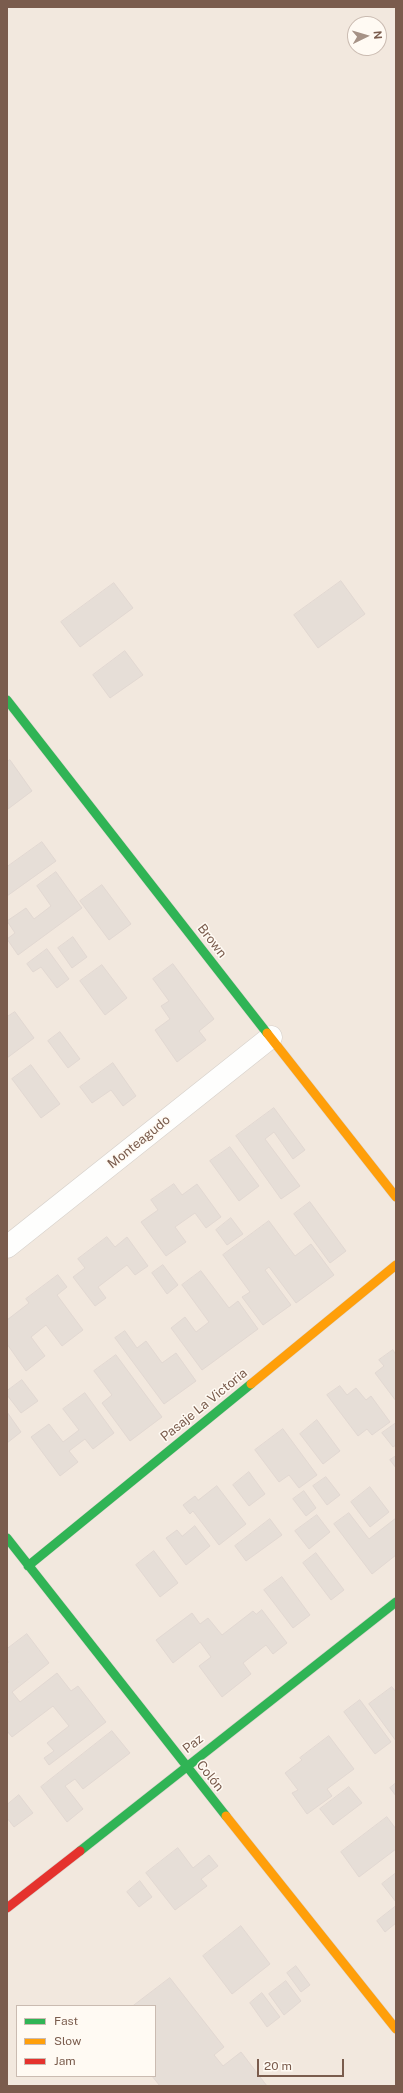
<!DOCTYPE html>
<html>
<head>
<meta charset="utf-8">
<style>
  body { margin:0 }
  #map { position:relative; width:403px; height:2093px; overflow:hidden; background:#f9f5f0; font-family:"Public Sans",sans-serif }
  canvas { display:block }
  .frame { position:absolute; inset:0; border:8px solid #7a5c4d; pointer-events:none }
  .legend { position:absolute; left:16px; top:2005px; width:140px; height:72px; box-sizing:border-box; background:#fffaf3; border:1px solid #cabbb1; margin:0; padding:5px 7px; list-style:none; font-size:12px; color:#7a5c4d }
  .legend li { display:flex; align-items:center; gap:8px; height:20px }
  .legend b { width:20px; border:1px solid #cabbb1 }
  .north { position:absolute; left:347px; top:16px; width:40px; height:40px; box-sizing:border-box; background:#fffaf3; border:1px solid #cabbb1; border-radius:50%; rotate:85deg; font-size:11px; font-weight:700; line-height:16px; text-align:center; color:#7a5c4d }
  .north::after { content:''; display:block; margin:auto; width:14px; height:18px; background:#a69286; clip-path:polygon(50% 0,100% 100%,50% 72%,0 100%) }
  .scale { position:absolute; left:257px; top:2059px; width:87px; height:18px; box-sizing:border-box; border:2px solid #7a5c4d; border-top:0; padding-left:5px; font-size:12px; line-height:14px; white-space:nowrap; color:#7a5c4d; -webkit-text-stroke:3px #fffaf3; paint-order:stroke }
</style>
</head>
<body>
<div id="map">
<canvas width="403" height="2093"></canvas>
<div class="frame"></div>
<ul class="legend">
<li><b style="height:5px;background:#30b455"></b>Fast</li>
<li><b style="height:5px;background:#ff9f0a"></b>Slow</li>
<li><b style="height:5px;background:#e5322d"></b>Jam</li>
</ul>
<div class="north">N</div>
<div class="scale">20 m</div>
</div>
<script>
const c = document.querySelector('canvas').getContext('2d');
c.lineJoin = 'round';
function fill(path, color) { c.fillStyle = color; c.fill(path, 'evenodd'); }
function trace(path, color, width, dash) { c.strokeStyle = color; c.lineWidth = width; c.lineCap = dash ? 'butt' : 'round'; c.setLineDash(dash || []); c.stroke(path); }
function label(font, color, halo, rows, align = 'center') {
  c.font = font + ' "Public Sans",sans-serif'; c.lineWidth = 3; c.setLineDash([]); c.textBaseline = 'middle'; c.strokeStyle = halo; c.fillStyle = color; for (const [text, x, y, turn = 0] of rows) {
    c.save(); c.translate(x, y); c.rotate((+turn || 0) * Math.PI / 180); c.textAlign = isNaN(turn) ? turn : align; if (halo) c.strokeText(text, 0, 0); c.fillText(text, 0, 0); c.restore();
  }
}
const residential = new Path2D(`
  M7,7H396V2086H7ZM355,24H379V48H355ZM17,2006H155V2076H17Z`);
const building = new Path2D(`
  M341,581L365,614L318,648L294,615Z
  M114,583L133,608L80,647L61,622Z
  M125,651L143,675L110,698L93,675Z
  M10,760L32,791L8,809L7,762Z
  M42,842L56,861L7,896V867Z
  M56,872L82,908L18,955L7,939L15,933L7,921L26,908L34,919L51,906L37,886Z
  M102,885L131,924L109,940L80,901Z
  M73,937L87,957L72,968L58,948Z
  M47,949L69,979L57,988L41,967L33,972L27,964Z
  M173,964L214,1019L199,1031L206,1040L177,1062L155,1030L170,1019L161,1006L169,1001L153,979Z
  M102,965L127,998L105,1015L80,981Z
  M15,1012L34,1038L7,1058V1017Z
  M60,1032L80,1059L68,1068L48,1041Z
  M113,1063L136,1096L123,1106L111,1090L92,1103L80,1087Z
  M31,1065L60,1104L41,1118L12,1079Z
  M274,1108L305,1150L293,1159L274,1132L265,1139L300,1186L281,1199L236,1136Z
  M230,1147L259,1186L239,1201L210,1161Z
  M174,1184L182,1195L197,1184L221,1217L206,1228L195,1213L175,1227L186,1242L166,1256L141,1222L158,1210L151,1200Z
  M310,1202L346,1251L330,1263L294,1214Z
  M231,1218L243,1234L227,1245L216,1230Z
  M269,1221L295,1256L311,1244L334,1275L296,1303L269,1267L265,1270L291,1305L263,1325L242,1297L250,1292L223,1255Z
  M107,1237L115,1247L127,1237L148,1266L135,1275L127,1265L98,1287L106,1298L95,1306L73,1277L85,1268L78,1259Z
  M163,1265L178,1285L167,1294L152,1273Z
  M201,1271L229,1308L238,1301L258,1329L202,1370L171,1328L185,1317L196,1332L209,1322L182,1285Z
  M58,1275L67,1287L57,1295L83,1330L62,1346L46,1325L31,1337L45,1356L26,1371L7,1344V1320L29,1303L26,1299Z
  M125,1331L137,1348L146,1341L162,1363L176,1353L196,1381L164,1404L115,1338Z
  M393,1350L396,1355V1401L375,1373L384,1366L379,1360Z
  M116,1355L162,1417L130,1441L102,1403L112,1395L94,1371Z
  M22,1380L38,1401L21,1413L7,1395V1391Z
  M340,1386L347,1395L356,1388L366,1400L371,1396L390,1422L372,1435L367,1429L358,1436L327,1395Z
  M85,1393L114,1433L93,1449L85,1439L69,1451L78,1462L60,1476L31,1437L49,1424L63,1442L79,1430L63,1409Z
  M7,1412L21,1432L7,1443Z
  M317,1420L340,1451L323,1464L300,1434Z
  M396,1423V1445L393,1447L382,1433Z
  M283,1429L317,1475L299,1488L289,1475L279,1482L255,1450Z
  M396,1456V1468L390,1460Z
  M249,1472L265,1494L249,1506L233,1485Z
  M326,1477L340,1495L327,1505L313,1486Z
  M217,1486L246,1524L219,1545L193,1511L190,1514L183,1505L195,1496L198,1500Z
  M370,1487L389,1512L370,1527L351,1502Z
  M304,1491L316,1508L306,1516L293,1499Z
  M349,1513L369,1539L396,1518V1555L372,1574L334,1524Z
  M317,1515L330,1532L309,1549L295,1531Z
  M270,1519L282,1535L246,1561L235,1546Z
  M195,1526L210,1546L186,1565L166,1538L177,1530L182,1536Z
  M154,1551L178,1583L160,1597L136,1565Z
  M316,1553L344,1590L331,1600L303,1563Z
  M282,1577L310,1615L293,1628L264,1590Z
  M262,1610L287,1643L273,1654L266,1645L243,1663L251,1674L222,1697L199,1666L211,1657L200,1642L173,1663L156,1640L192,1613L200,1624L208,1618L222,1635L253,1611L256,1614Z
  M27,1634L49,1663L12,1692L20,1702L57,1673L71,1691L78,1686L106,1722L49,1765L44,1758L54,1751L47,1743L69,1726L53,1706L12,1737L7,1731V1664L9,1662L7,1659V1649Z
  M392,1687L396,1692V1741L369,1704Z
  M360,1700L391,1742L375,1754L344,1712Z
  M112,1731L130,1753L83,1789L75,1779L65,1786L83,1809L67,1822L41,1787Z
  M329,1736L354,1769L327,1789L332,1796L307,1814L292,1793L298,1790L285,1773L302,1760L300,1758Z
  M396,1783V1796L390,1788Z
  M349,1787L362,1803L333,1825L320,1809Z
  M19,1795L33,1813L14,1827L7,1818V1805Z
  M387,1817L396,1829V1849L359,1877L341,1852Z
  M178,1848L193,1868L209,1855L218,1866L201,1879L207,1886L175,1910L146,1873Z
  M396,1873V1902L382,1884Z
  M140,1881L152,1897L139,1907L127,1892Z
  M396,1906V1923L385,1932L377,1921Z
  M241,1926L270,1964L232,1994L203,1956Z
  M296,1966L310,1985L301,1992L287,1973Z
  M170,1978L224,2047L214,2055L223,2066L241,2052L267,2086H160L152,2076H155V2006H133Z
  M286,1981L301,2001L284,2015L269,1994Z
  M262,1993L280,2017L267,2027L250,2003Z`);
const street = new Path2D(`
  M7,1247L271,1037`);
const fast = new Path2D(`
  M7,700L267,1033
  M7,1538L226,1816
  M28,1566L251,1384
  M80,1851L396,1602`);
const slow = new Path2D(`
  M267,1033L396,1197
  M251,1384L396,1265
  M226,1816L396,2029`);
const jam = new Path2D(`
  M7,1908L80,1851`);
const streetNames = [
  ["Brown",212,941,52],
  ["Monteagudo",139,1142,-39],
  ["Pasaje La Victoria",204,1405,-39],
  ["Paz",193,1744,-38],
  ["Colón",210,1776,51]
];
fill(residential, '#f2e8de');
fill(building, '#e6ded7');
trace(building, '#e2d8d2', 1);
trace(street, '#d7d1cb', 23);
trace(fast, '#d9d2cb', 10);
trace(slow, '#d9d2cb', 10);
trace(jam, '#d9d2cb', 10);
trace(street, '#fefefd', 22);
trace(fast, '#30b455', 9);
trace(slow, '#ff9f0a', 9);
trace(jam, '#e5322d', 9);
label('13px', '#7a5c4d', '#fffaf3', streetNames);
</script>
</body>
</html>
